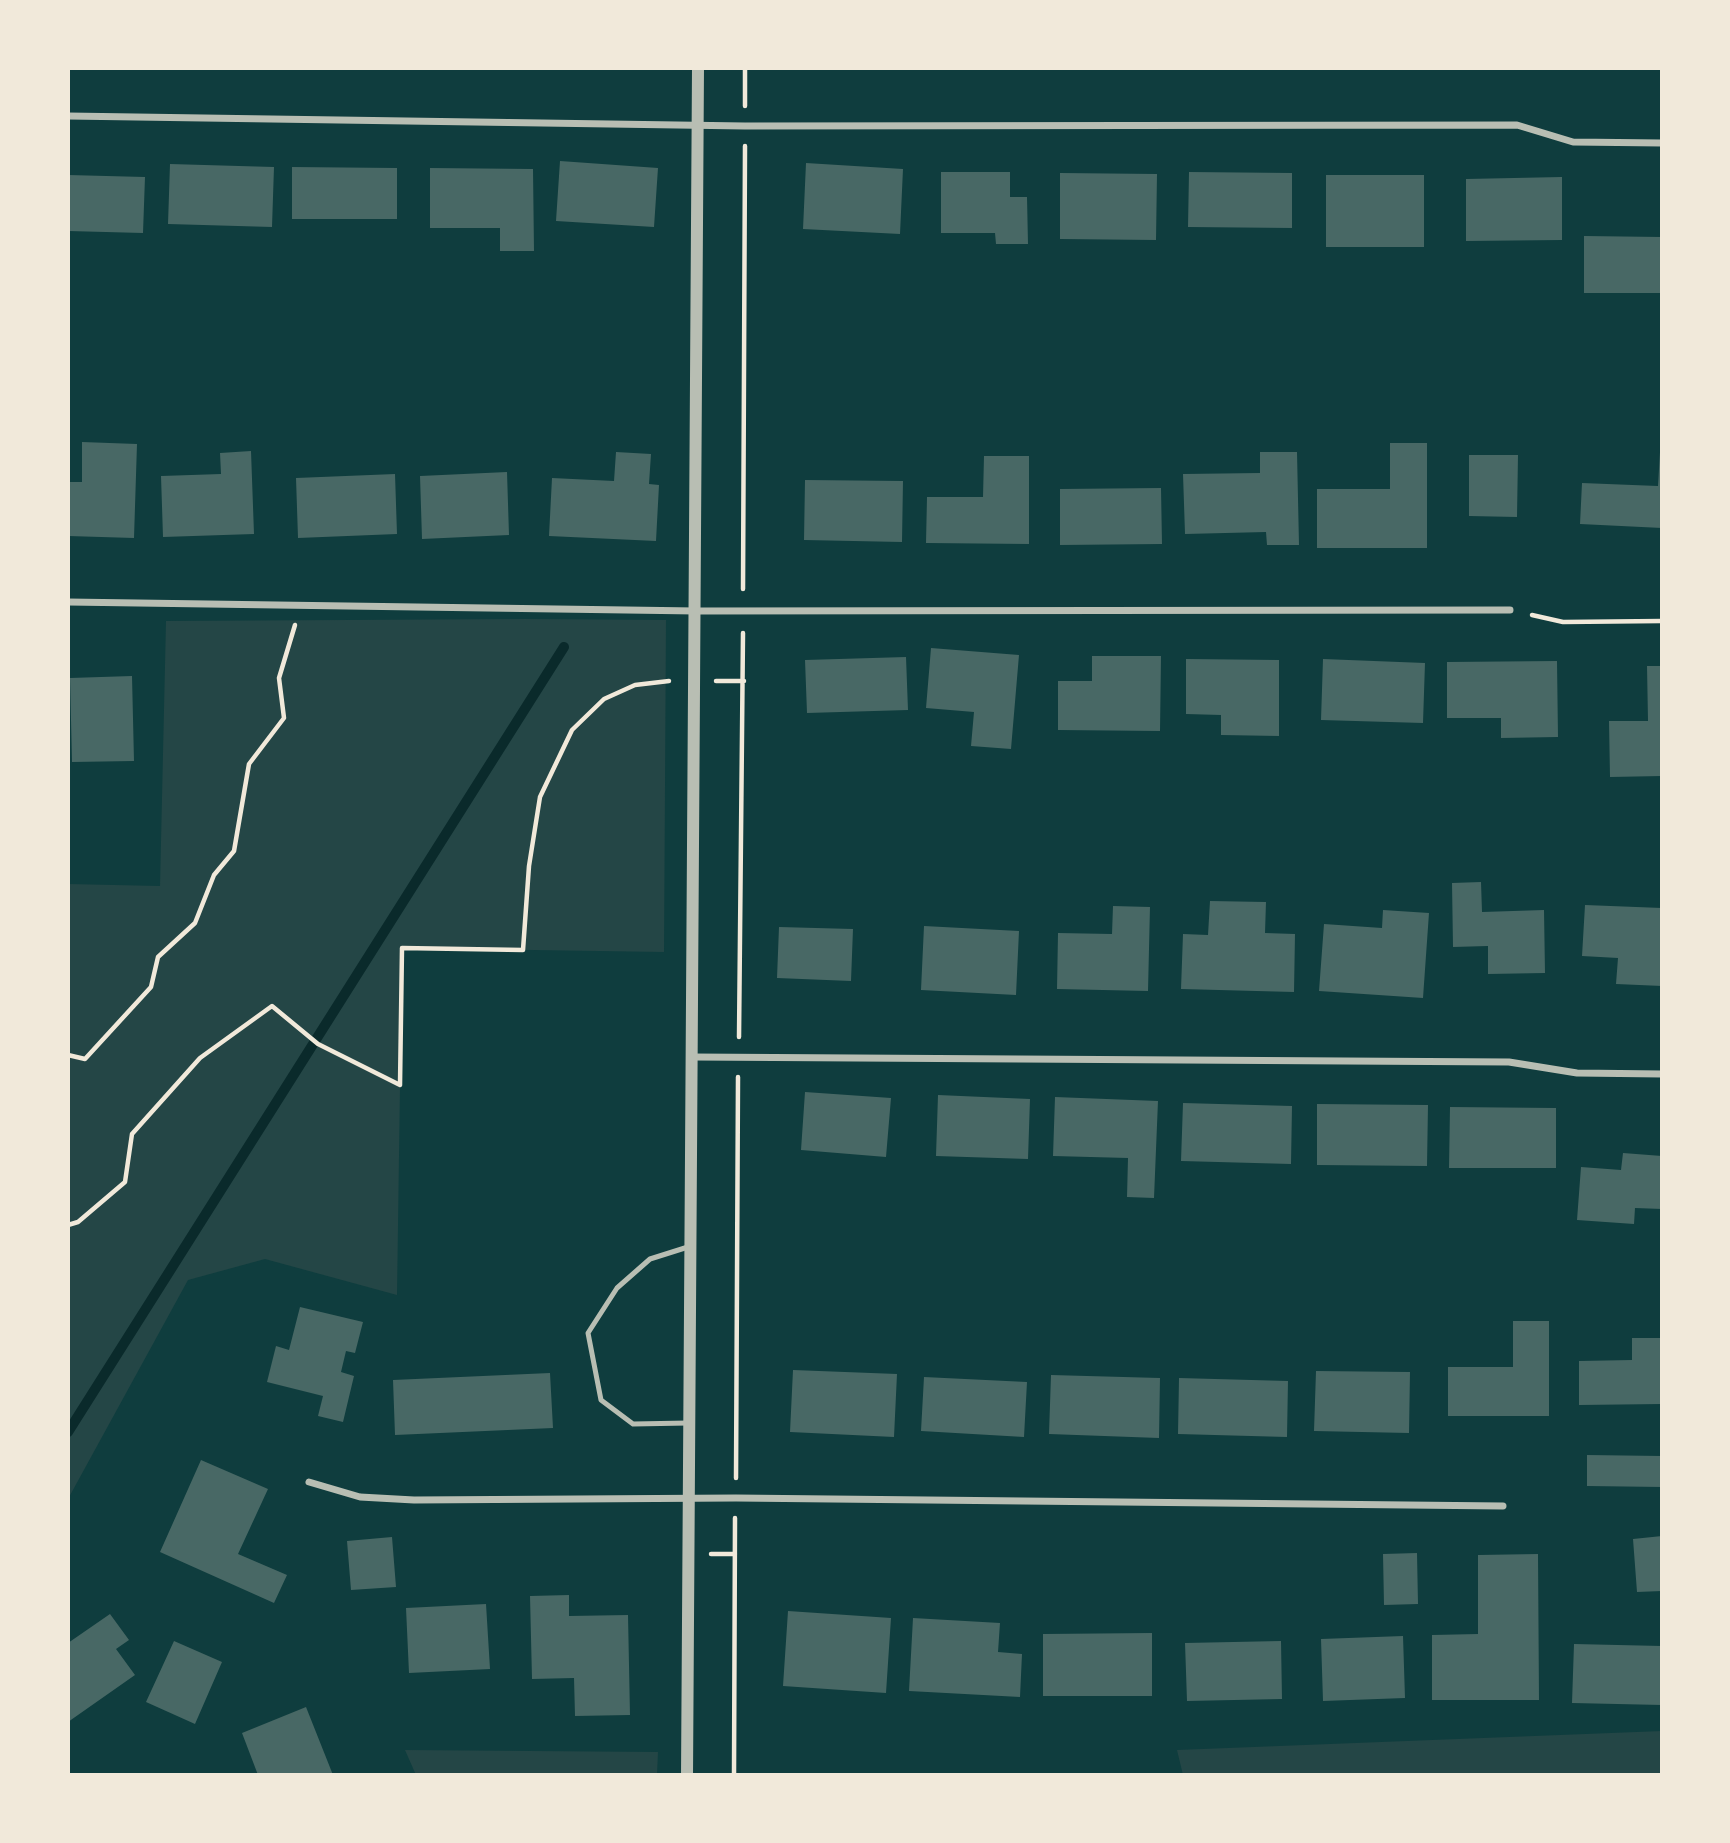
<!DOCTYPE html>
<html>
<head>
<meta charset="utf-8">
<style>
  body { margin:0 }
  #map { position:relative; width:1730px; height:1843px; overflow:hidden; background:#0f3d3e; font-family:Rubik,sans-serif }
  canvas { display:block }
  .frame { position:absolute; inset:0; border:70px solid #f1e9da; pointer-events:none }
</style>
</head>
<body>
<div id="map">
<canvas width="1730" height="1843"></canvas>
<div class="frame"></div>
</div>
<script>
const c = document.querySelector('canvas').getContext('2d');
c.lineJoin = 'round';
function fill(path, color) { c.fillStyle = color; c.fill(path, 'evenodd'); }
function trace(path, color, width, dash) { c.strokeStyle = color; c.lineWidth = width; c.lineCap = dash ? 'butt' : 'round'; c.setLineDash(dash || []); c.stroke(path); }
const green = new Path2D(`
  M525,619L666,620L664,952L402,948L397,1295L265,1259L188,1280L68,1499V884L160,886L166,621Z
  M1662,1731V1775H1183L1177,1750Z
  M405,1750L658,1752L657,1775H416Z`);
const stream = new Path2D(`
  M68,1432L564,647`);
const building = new Path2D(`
  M560,161L658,168L654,227L556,221Z
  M806,163L903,169L900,234L803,229Z
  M170,164L274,167L272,227L168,224Z
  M292,167L397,168V219H292Z
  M430,168L533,169L534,251H500V228H430Z
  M941,172H1010V197H1027L1028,244H996L995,233H941Z
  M1189,172L1292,173V228L1188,227Z
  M1060,173L1157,174L1156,240L1060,239Z
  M68,175L145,177L143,233L68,231Z
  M1326,175H1424V247H1326Z
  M1562,177V240L1466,241V179Z
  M1584,236L1662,237V293H1584Z
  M82,442L137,444L134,538L68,536V482H82Z
  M1390,443H1427V548H1317V489H1390Z
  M251,451L254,534L163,537L161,476L221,474L220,453Z
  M616,452L651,454L649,484L659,485L656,541L549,536L552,478L614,481Z
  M1260,452H1297L1299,545H1267L1266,532L1185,534L1183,474L1260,473Z
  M1660,452H1662V528L1580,524L1582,483L1658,486Z
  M1469,455H1518L1517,517L1469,516Z
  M984,456H1029V544L926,543L927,497H983Z
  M507,472L509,535L422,539L420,476Z
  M395,474L397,534L298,538L296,478Z
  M805,480L903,481L902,542L804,540Z
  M1161,488L1162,544L1060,545V489Z
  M931,648L1019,655L1011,749L971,746L974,712L926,708Z
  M1092,656H1161L1160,731L1058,730V681H1092Z
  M906,657L908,710L807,713L805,660Z
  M1186,659L1279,660V736L1221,735V715L1186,714Z
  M1323,659L1425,663L1423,723L1321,720Z
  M1557,661L1558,737L1501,738V718H1447V662Z
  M1647,666H1662V776L1610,777L1609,721H1648Z
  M132,676L134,761L72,762L70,678Z
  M1481,882L1482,912L1544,910L1545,973L1488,974V946L1453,947L1452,883Z
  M1210,901L1266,902L1265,933L1295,934L1294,992L1181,989L1183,934L1208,935Z
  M1585,905L1662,908V986L1616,984L1618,958L1582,956Z
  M1113,906L1150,907L1148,991L1057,989L1058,933L1112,934Z
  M1383,910L1429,913L1423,998L1319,991L1324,924L1382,928Z
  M924,926L1019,931L1016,995L921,990Z
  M779,927L853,929L851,981L777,978Z
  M805,1092L891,1098L886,1157L801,1150Z
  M938,1095L1030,1099L1028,1159L936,1156Z
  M1055,1097L1158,1101L1154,1198L1127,1197L1128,1158L1053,1156Z
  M1183,1103L1292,1106L1291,1164L1181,1161Z
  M1317,1104L1428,1105L1427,1166L1317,1165Z
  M1450,1107L1556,1108V1168H1449Z
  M1623,1153L1662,1156V1209L1635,1208L1634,1224L1577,1220L1581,1167L1621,1170Z
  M300,1307L363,1322L355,1353L346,1351L341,1372L354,1376L343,1422L318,1416L323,1396L267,1382L276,1346L289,1350Z
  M1513,1321H1549V1416H1448V1367H1513Z
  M1632,1338H1662V1404L1579,1405V1361L1632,1360Z
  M793,1370L897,1374L894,1437L790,1432Z
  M1316,1371L1410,1372L1409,1433L1314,1431Z
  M550,1373L553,1428L395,1435L393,1380Z
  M1051,1375L1160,1378L1159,1438L1049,1434Z
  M924,1377L1027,1382L1024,1437L921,1431Z
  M1179,1378L1288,1381L1287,1437L1178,1434Z
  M1587,1455L1662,1456V1487L1587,1486Z
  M201,1460L268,1489L238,1554L287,1575L274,1603L160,1552Z
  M1662,1536V1591L1637,1592L1633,1539Z
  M392,1537L396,1587L351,1590L347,1541Z
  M1417,1553L1418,1604L1384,1605L1383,1554Z
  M1538,1554L1539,1700H1432V1635L1478,1634V1555Z
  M569,1595V1616L628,1615L630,1715L575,1716L574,1678L532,1679L530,1596Z
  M486,1604L490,1669L409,1673L406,1608Z
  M788,1611L891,1618L886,1693L783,1686Z
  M110,1614L129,1640L116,1649L135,1675L68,1722V1643Z
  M913,1618L1000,1623L998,1652L1022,1654L1020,1697L909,1691Z
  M1152,1633V1696H1043V1634Z
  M1403,1636L1405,1698L1323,1701L1321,1639Z
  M174,1641L222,1662L195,1724L146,1702Z
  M1281,1641L1282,1699L1187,1701L1185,1643Z
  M1574,1644L1662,1646V1705L1572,1703Z
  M306,1707L333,1775H258L242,1733Z`);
const path = new Path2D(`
  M745,106V68
  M743,589L745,146
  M1532,615L1563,622L1662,621
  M716,681H744
  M739,1037L743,633
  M68,1055L85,1059L151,987L158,957L195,923L214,875L234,851L249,764L284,718L279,678L295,625
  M68,1225L78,1222L125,1182L132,1134L200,1058L272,1006L318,1044L400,1085L402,948L523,950L529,866L540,797L572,730L604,699L635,685L669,681
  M736,1478L738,1077
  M711,1554H735
  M734,1775L735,1518`);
const service = new Path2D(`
  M688,1247L650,1259L617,1288L588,1333L601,1400L633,1424L688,1423`);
const minor = new Path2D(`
  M68,116L745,126L1517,125L1573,142L1662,143
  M68,602L696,611L1510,610
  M692,1057L1509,1062L1577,1073L1662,1074
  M309,1482L360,1497L414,1500L736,1498L1503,1506`);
const tertiary = new Path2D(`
  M687,1775L698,68`);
fill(green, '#244646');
trace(stream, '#0a2a2b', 10);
fill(building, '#486865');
trace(path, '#f1e9da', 4.5);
trace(service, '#b8beb3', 5);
trace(minor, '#b8beb3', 7);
trace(tertiary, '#b8beb3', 12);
</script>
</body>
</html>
